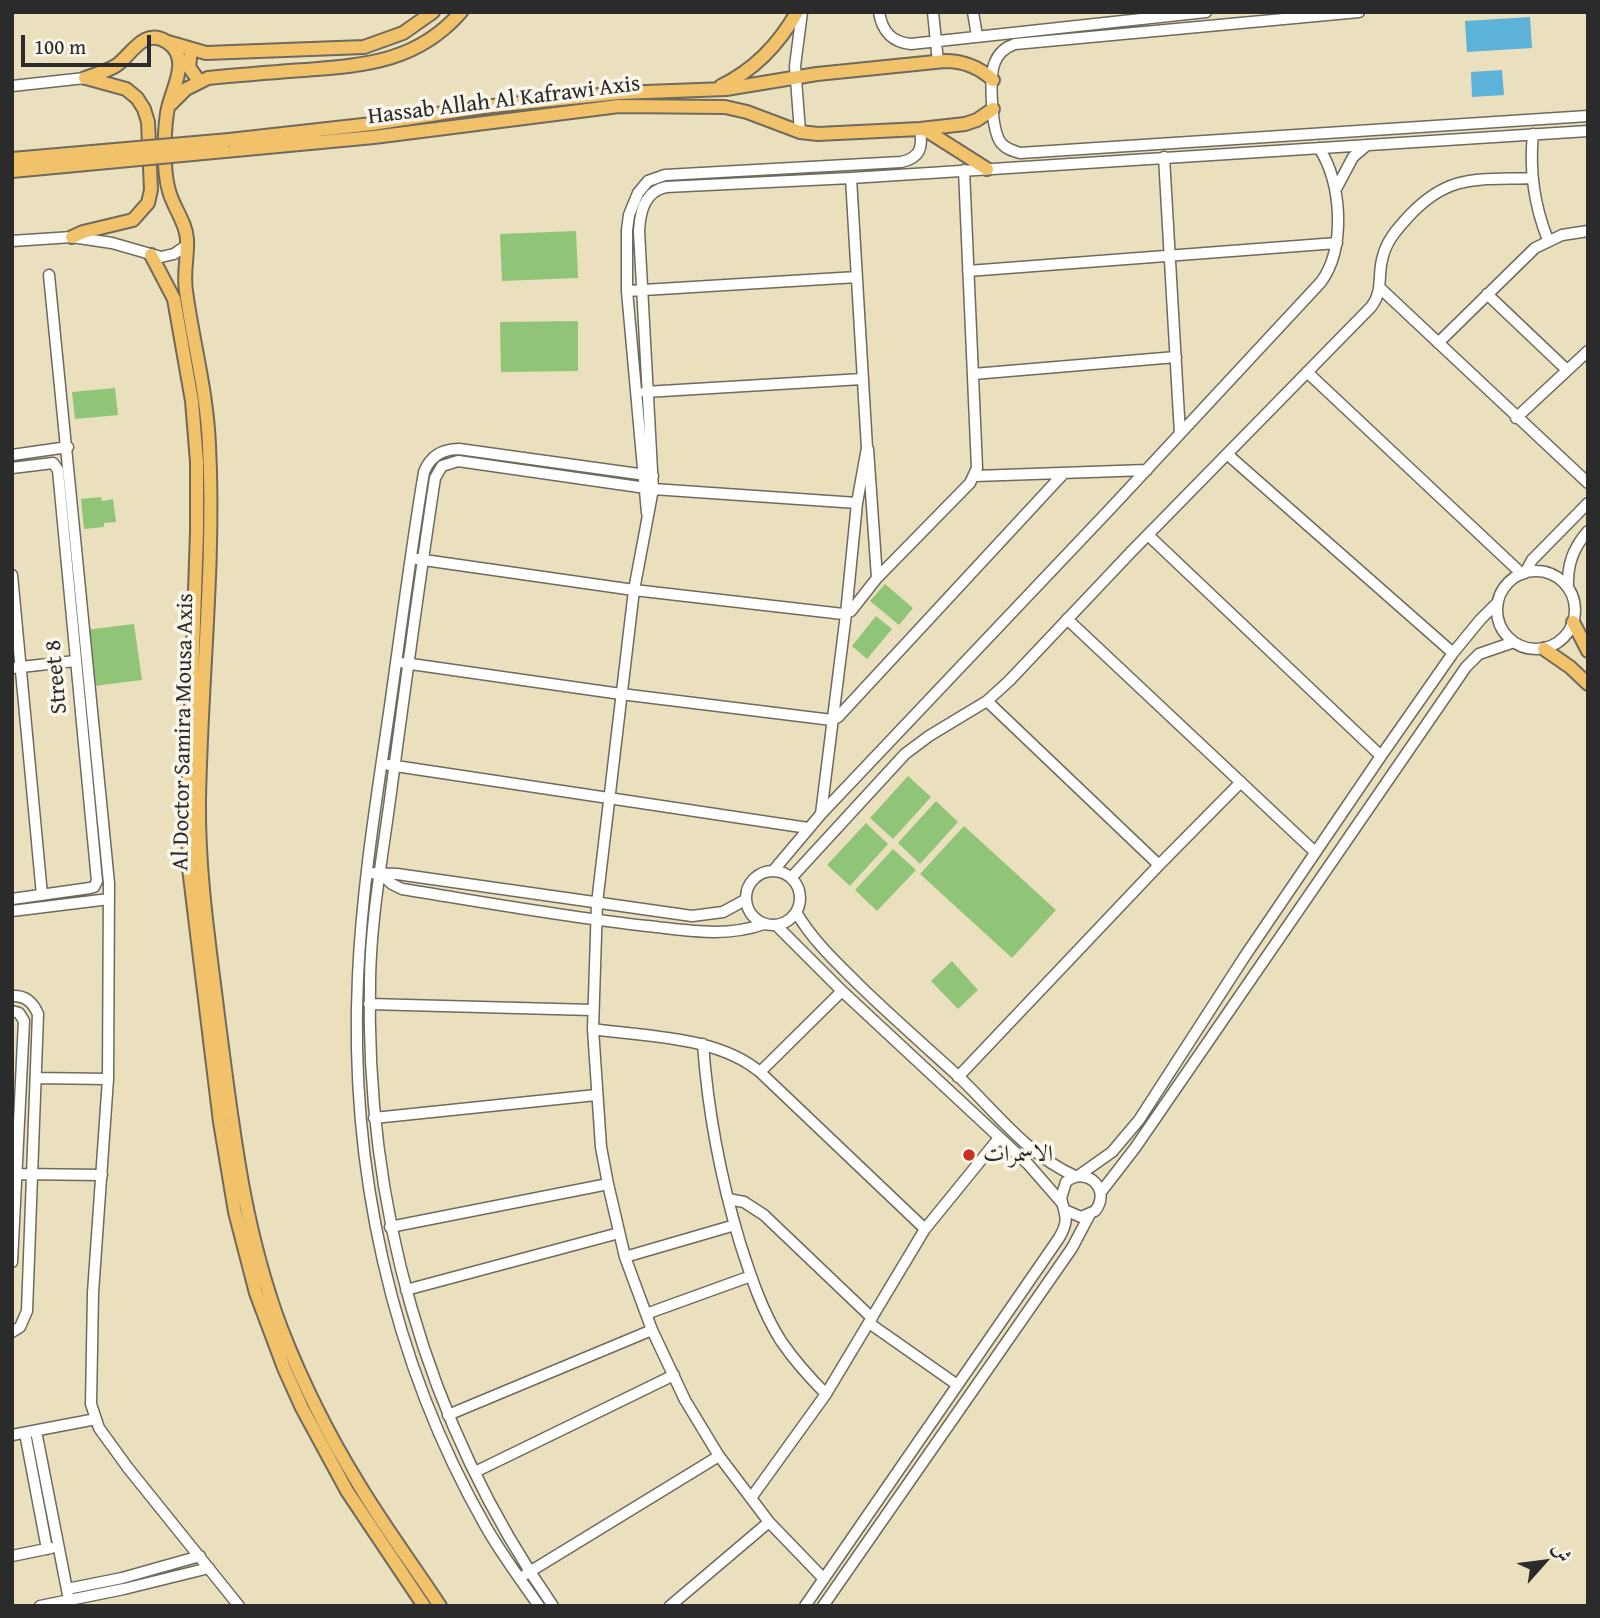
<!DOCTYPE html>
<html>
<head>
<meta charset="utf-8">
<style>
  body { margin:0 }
  #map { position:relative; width:1600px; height:1618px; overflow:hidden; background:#eae0bd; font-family:"Gentium Book Plus",Amiri,serif }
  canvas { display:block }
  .frame { position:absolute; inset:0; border:14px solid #2b2b2b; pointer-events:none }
  .north { position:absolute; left:1509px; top:1527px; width:70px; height:70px; -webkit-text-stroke:5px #fbf7ec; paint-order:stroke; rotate:62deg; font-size:19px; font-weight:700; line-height:28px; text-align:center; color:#2b2b2b }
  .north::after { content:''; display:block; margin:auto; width:24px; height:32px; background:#2b2b2b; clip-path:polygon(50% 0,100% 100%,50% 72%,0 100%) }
  .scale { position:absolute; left:21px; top:35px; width:130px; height:32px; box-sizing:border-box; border:4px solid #2b2b2b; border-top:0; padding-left:9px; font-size:21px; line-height:24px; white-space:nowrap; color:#2b2b2b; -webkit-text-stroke:5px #fbf7ec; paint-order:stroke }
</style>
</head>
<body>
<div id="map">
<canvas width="1600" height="1618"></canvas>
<div class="frame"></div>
<div class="north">ش</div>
<div class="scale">100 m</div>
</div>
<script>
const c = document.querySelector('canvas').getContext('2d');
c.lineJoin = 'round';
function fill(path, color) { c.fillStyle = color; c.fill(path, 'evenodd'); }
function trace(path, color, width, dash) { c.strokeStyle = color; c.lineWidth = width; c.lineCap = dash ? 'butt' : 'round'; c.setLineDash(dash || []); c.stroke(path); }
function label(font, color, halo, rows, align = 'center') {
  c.font = font + ' "Gentium Book Plus",Amiri,serif'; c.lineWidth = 7; c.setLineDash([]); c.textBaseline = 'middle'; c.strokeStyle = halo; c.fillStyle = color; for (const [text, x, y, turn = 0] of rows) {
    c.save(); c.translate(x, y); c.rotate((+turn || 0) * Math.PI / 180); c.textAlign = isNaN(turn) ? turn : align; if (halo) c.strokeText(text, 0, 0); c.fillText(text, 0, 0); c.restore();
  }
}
const green = new Path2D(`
  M576,231L578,278L502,281L500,234Z
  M578,321V371L501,372L500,322Z
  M115,388L118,415L75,419L72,392Z
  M101,497L102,501L113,499L116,522L104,523V527L84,529L81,499Z
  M885,584L913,608L899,625L870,601Z
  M876,616L892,629L867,659L852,646Z
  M134,624L142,680L94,686L86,630Z
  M908,776L931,797L893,839L870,818Z
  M936,801L958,822L920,864L898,843Z
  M866,823L888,844L850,886L827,865Z
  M964,826L1056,910L1012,958L920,874Z
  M893,849L916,870L877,911L855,890Z
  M952,961L978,990L958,1009L931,981Z`);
const water = new Path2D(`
  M1530,17L1532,48L1467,52L1465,21Z
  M1502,70L1504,95L1472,97L1471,72Z`);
const minor = new Path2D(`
  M879,12C882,31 891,42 911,44L1206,12
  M933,12L938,62
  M973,12L977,36
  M1359,12L1015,44C1006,47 999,52 995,62C989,76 991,130 1001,143C1006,149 1013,151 1020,153L1588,116
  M12,86L85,78
  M800,132L795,66L802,12
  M1533,134C1529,172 1534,205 1548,240
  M1164,157L1180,434
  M1336,189L1353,157L1367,145
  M12,241L72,237L112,243L161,257L174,254L187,245
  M968,271L1337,243
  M49,275L109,883L108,1079L93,1293L91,1404L99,1428L128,1468L239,1606
  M1380,288L1588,483
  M627,291L857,277
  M1487,294L1567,370
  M1438,343L1535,248L1562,235L1588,231
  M1307,372L1522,574
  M973,374L1176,357
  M645,392L862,379
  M1516,418L1588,351
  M868,449L877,578
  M1227,454L1453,653
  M12,455L68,447
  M12,468L53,463L58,470L97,881L94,887L90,888L12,899
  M975,476L1147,470
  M647,513L627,291V230L629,215L638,193L648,181L665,175L901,162C920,158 923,148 920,129
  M1148,535L1381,756
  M417,559L634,590L843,614L851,611L877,578L970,483L977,468L964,170
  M1497 610a39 39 0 1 1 78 0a39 39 0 1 1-78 0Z
  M1525,573L1532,560L1588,503
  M12,575L42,895
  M1568,588C1567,565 1573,548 1588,531
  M1067,619L1315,852
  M404,663L621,694L832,720L838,717L1064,473
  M12,668L75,661
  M987,701L1159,865
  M389,765L808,828
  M821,814L846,614L857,503L867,448L851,178
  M746 898a27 27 0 1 1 54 0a27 27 0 1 1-54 0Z
  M773,871L821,814L1111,508L1321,282C1346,248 1342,182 1319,148
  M367,873L397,874L692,916L723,912L745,900
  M381,874L392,884L402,889C483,902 565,917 647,926C686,930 725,938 764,924
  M791,878L905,754L929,736L987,701L1009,681L1132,551L1371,307C1384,291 1377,274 1383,256C1387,240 1398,228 1409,216C1449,173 1478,180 1532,178
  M12,911L109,899
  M796,912C813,941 836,962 859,985C891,1016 925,1046 958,1076C995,1111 1027,1155 1075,1176
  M777,926L842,991L1028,1164L1062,1203
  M12,996C25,995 33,1002 38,1014L27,1311L20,1327L12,1332
  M369,1004L592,1010
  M12,1011L19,1013L24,1021L12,1262
  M593,1029C647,1037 717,1036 760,1072L925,1229
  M703,1044C708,1114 720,1176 740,1243C751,1277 762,1311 781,1341C794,1360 809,1377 826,1394
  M760,1072L842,991
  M958,1077L1159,865L1241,782
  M37,1078L108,1079
  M374,1118L596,1095
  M18,1174L102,1175
  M1078,1176L1112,1152L1139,1120L1245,956L1381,756L1453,653L1480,620L1498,602
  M1101,1192L1135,1148L1466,667L1479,654L1514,642
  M728,1199L744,1202L764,1215L872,1318
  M390,1227L608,1184
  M625,1257L735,1225
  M406,1290L619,1233
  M646,1314L751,1276
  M869,1323L956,1384
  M448,1415L652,1330
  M36,1431L69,1600
  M25,1433L47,1549
  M12,1435L96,1419
  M475,1472L674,1375
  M751,1498L826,1394L925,1229L999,1138
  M12,1556L51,1548
  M526,1574L719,1456
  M824,1579L769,1522L719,1456L685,1400L652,1330L625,1257L608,1184L601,1147L593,1029L597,903L634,590L653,489L639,231C640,211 645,191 666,187L851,178L1588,131
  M67,1589L122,1578L200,1556
  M40,1606L124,1589L209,1568
  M539,1606C521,1580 502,1555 486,1527C391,1361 349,1167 358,976C362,886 377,796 390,706C401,628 411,550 424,472C430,457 442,449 459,449L653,476
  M553,1606C424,1421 365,1203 370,979C371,917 383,854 391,792C405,688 419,583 435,478L442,466L458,461L653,489L857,503
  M670,1606L769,1522
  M805,1606L1059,1238C1070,1219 1065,1216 1061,1198L1066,1182C1087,1165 1112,1190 1095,1211L1081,1217L1067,1211
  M823,1606L1072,1248L1090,1214`);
const major = new Path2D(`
  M168,42L206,53L364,47L403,33L433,12
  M191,50L189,67L199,81
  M85,78C96,74 108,71 117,65C132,54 144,27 167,42C193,59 170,91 167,113C164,134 163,171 169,191C173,207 186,222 187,239C188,257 183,273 186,291C193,343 207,392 209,445C215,563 201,681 199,800C198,875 210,949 219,1024C233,1129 243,1227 281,1328C302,1382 328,1434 358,1483C383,1525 413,1565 440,1606
  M721,86C754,70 779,44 797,12
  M171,104L186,89L208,78C240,75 273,72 305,70C366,65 417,62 461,12
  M924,129L987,169
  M229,140L372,124L483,107L619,93L726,89L817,74L945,61C964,61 979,67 993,80
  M225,151L374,137L619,106L725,107L747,112L800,132L818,134L920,129L965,124L977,120L993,109
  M72,237L83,232L133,220L148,203L151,190L148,122L144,109L137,98L126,89L86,78
  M151,255L174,299L192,401L197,462V532L188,798L189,868L220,1122L235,1212L256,1293L284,1368L302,1408L347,1491L424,1606
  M1573,622L1588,651
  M1544,649L1570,667L1588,684`);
const majorBridge = new Path2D(`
  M12,159L229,140
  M12,171L225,151`);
const markers = [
  [969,1155,7,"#c8321e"]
];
const streetNames = [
  ["Hassab Allah Al Kafrawi Axis",504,101,-7],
  ["Street 8",57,677,-95],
  ["Al Doctor Samira Mousa Axis",184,732,-89]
];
const poiNames = [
  ["الاسمرات",983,1155]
];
fill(green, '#90c577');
fill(water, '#5cb2d9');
trace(minor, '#6e6a5e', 13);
trace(major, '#6e6a5e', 16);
trace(minor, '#fff', 10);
trace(major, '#f2c26a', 12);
trace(majorBridge, '#6e6a5e', 16, []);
trace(majorBridge, '#f2c26a', 12);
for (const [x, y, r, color] of markers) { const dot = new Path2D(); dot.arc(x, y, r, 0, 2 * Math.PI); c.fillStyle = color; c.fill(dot); trace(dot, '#fbf7ec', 2.5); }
label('23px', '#2b2b2b', '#fbf7ec', streetNames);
label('23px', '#2b2b2b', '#fbf7ec', poiNames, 'left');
</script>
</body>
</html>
